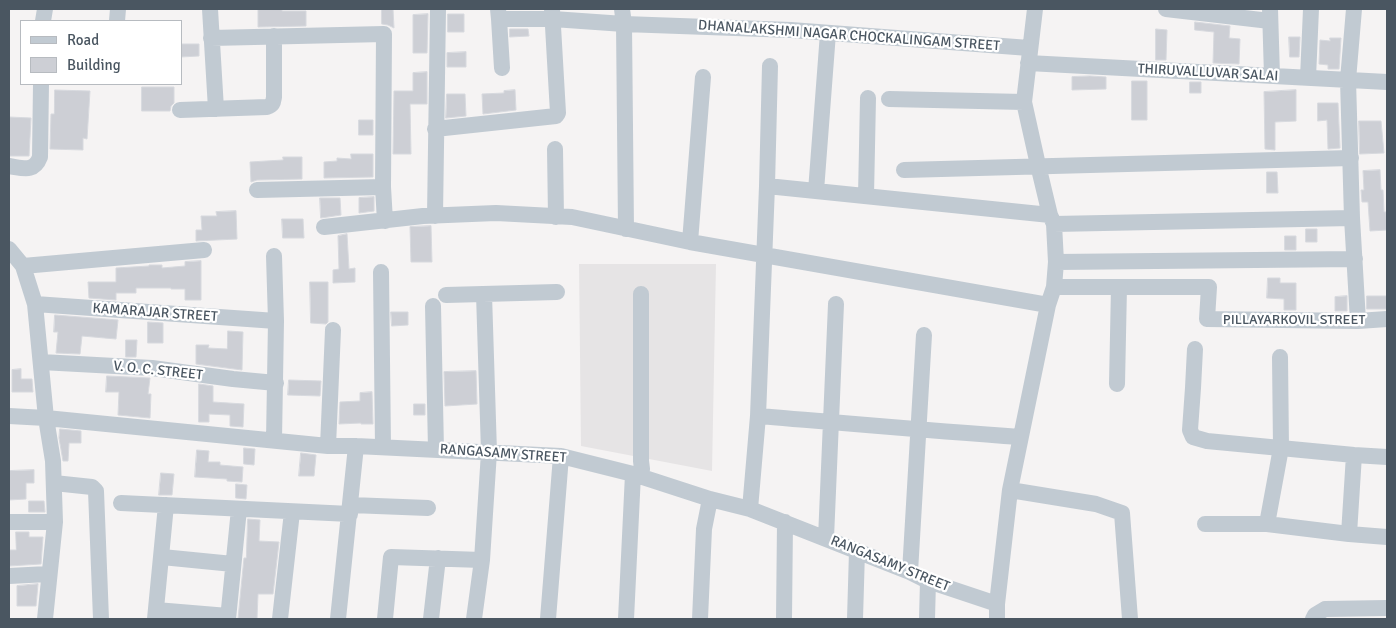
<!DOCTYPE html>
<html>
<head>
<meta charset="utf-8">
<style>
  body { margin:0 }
  #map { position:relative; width:1396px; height:628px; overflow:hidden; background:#f5f3f3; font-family:Signika,sans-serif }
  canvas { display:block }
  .frame { position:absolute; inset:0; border:10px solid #4a5661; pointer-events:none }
  .legend { position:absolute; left:20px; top:20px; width:162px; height:65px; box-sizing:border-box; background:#fff; border:1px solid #b7bbc0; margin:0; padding:6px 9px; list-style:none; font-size:15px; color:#4a5661 }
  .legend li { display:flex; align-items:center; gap:10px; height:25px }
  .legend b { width:25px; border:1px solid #b7bbc0 }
</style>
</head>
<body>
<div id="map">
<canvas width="1396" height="628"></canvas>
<div class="frame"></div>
<ul class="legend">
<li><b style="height:6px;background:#c1cad2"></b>Road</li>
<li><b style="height:14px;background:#cdcfd5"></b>Building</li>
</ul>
</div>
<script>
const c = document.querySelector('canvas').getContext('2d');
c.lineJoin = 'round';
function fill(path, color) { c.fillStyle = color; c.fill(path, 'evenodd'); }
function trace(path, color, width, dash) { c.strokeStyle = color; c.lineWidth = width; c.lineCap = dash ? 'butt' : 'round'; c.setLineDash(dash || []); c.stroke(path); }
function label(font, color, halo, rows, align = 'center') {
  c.font = font + ' Signika,sans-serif'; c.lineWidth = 4.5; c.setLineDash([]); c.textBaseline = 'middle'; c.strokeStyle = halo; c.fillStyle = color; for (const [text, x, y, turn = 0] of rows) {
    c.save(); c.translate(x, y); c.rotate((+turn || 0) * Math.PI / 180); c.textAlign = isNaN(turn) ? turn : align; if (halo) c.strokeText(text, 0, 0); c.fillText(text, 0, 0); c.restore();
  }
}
const education = new Path2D(`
  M579,264H716L712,471L581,446Z`);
const building = new Path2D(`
  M271,9H282V11H306V26L258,27V10Z
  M382,9H393L394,28L388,25L382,24Z
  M428,14L427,53H413V15Z
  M448,14H464V32H448Z
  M1195,22L1230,26L1229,38L1240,39L1239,64L1213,63L1214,32L1195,30Z
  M510,29H528L529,36L510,37Z
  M1156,29L1167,30L1166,60H1156Z
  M1289,37H1300L1299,57H1290Z
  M1330,38H1341L1339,69H1328V65L1319,64L1320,40L1330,41Z
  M181,44H199V56L181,57Z
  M466,52V67H447V53Z
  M427,72V104H410L411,154H393L394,91H413V73Z
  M1090,76L1106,77V89L1072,90V77Z
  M1132,81H1147V120H1132Z
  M1190,82H1201V93H1190Z
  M142,87H174V103L171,106L170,111H142Z
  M55,90L90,91L87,139L83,138V150L50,149L51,114H54Z
  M515,90L516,110L483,114L482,94L504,93V91Z
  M1296,90V121L1275,122V150L1265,149L1264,92Z
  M447,94H465L466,116L446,118Z
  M1318,103H1338L1340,148L1328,149L1327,120L1318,121Z
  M9,117L31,118L29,156H9Z
  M359,120H373V135H359Z
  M1359,121H1381L1384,153L1360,154Z
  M351,154H373V177L324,178V162L337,161V158L351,159Z
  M283,157H302V179L257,180L251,182L250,162L283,160Z
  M1380,170L1381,190H1383L1384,212H1386L1387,230L1370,231L1368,202H1362L1361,190H1364L1363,171Z
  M1267,172H1277L1278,193H1267Z
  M374,197V211L359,213V198Z
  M320,198H340L341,215L321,218Z
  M236,211L237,239L196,241V230H202L201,216H217L216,212Z
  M282,219H303L304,238H283Z
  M431,226L432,262H411L410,227Z
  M1306,229H1317V242H1306Z
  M347,234L349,269L355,268V282L333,283V270L339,269L338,236Z
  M1285,236H1296V250H1285Z
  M201,261V300H185V289H171V288H136V293H116V300L89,298L88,282H116V268L149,266V265H162V268L185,266V262Z
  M1268,278H1280V283H1296V310H1284V299L1267,298Z
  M310,282H328V322L326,324L311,323Z
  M1347,296V311H1335V297Z
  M1367,296H1387V309H1367Z
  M391,312H408V325L392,326Z
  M55,315L118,320L116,339L82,336L80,354L56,353L58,332H54Z
  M148,322L163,323V343H148Z
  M228,331L243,332L242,370L196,364V345H209L208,348L227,349Z
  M126,340H137L136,357H126Z
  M21,369V379H32L33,392H12V370Z
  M476,371L477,404L445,406L444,372Z
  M107,376L150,378L148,394H151L150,418L118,415L119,392H106Z
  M289,380L321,381L320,396L288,395Z
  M199,384L213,386V402L244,404L243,427L230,426V415L209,414V422H199Z
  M372,392L373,424H361V423L339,424L340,402L360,401V393Z
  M414,404H425V415H414Z
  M60,429L81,431V443H69L68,461H63L59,438Z
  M244,448L255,449L254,465L244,464Z
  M197,450L209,451L208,462H220V465L243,467L242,482L227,481V479L195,477Z
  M301,453L316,455L314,476H299Z
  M34,470V483H26V499L9,500V471Z
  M161,473L174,474L172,495H159Z
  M236,484L247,485L246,499L236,498Z
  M29,501H44L45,512H29Z
  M248,519L260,520L259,541L279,542L273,594H258L257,619H238L244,558H246Z
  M16,532H29V537H43L41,564L9,566V550H16Z
  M38,584L36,606H17V586Z`);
const minor = new Path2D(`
  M210,9L216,109
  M498,9L499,19H553L624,24L791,30L1029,48
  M622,9L624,24L626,229
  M1166,9L1270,21
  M1270,9L1272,76
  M1354,9L1348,80L1352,218L1358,321
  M499,19L502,68
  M43,21L45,9
  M117,21L118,9
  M211,38L384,34L383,187L385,221
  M1028,63L1387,82
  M1308,78L1311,9
  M889,99L1024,102
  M180,110L267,107C273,105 273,103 274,97V36
  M435,129L556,116L558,113L552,9
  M555,149L556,217
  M9,166C23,168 34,173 40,157L41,84
  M904,170L1351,158
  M767,186L1050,215
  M257,190L383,187
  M816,191L828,33
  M866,196L868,98
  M435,216L438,9
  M1054,224L1352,218
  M324,227L423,216L496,213L572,217L690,242L1048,305
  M690,242L703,77
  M9,249L23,266L35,304L46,418L53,461L55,522L45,619
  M274,256L276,321L274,440
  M1056,262L1355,259
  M23,266L204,250
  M381,272L383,447
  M1054,287H1209L1207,319L1358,321L1387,319
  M446,295L557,292
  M35,304L276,321
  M433,306L436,450
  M1195,349L1193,388L1190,430L1193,437L1207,441L1354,455L1387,457
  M41,362L152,368L233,379L276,383
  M1117,384L1119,287
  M9,416L46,418L328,446H356L561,456L633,474L710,499L750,509L910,572L928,581L997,604
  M758,416C845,423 932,431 1020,437
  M328,446L333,330
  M640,477L642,469L641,461V294
  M54,483L92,487L96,491L101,619
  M1010,490L1096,504L1122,513L1130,619
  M121,503L350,514
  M351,505L428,508
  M750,509L758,416L767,186L770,66
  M9,522H55
  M1205,524H1267L1349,534L1387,537
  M1267,524L1281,448L1280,357
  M1349,534L1354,455
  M826,538L836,304
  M162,557L233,564
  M910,572L924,335
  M9,576L48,574
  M156,610L228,616
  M155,619L166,505
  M228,619L239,509
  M280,619L292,512
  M338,619L356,446
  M385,619L391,557L482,560
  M431,619L438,558
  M474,619L482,560L489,452L484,294
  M548,619L561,456
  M626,619L633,474
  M700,619L704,529L710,499
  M784,619L785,522
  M855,619L857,551
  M927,619L928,581
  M997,619V604L1010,490L1048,305L1054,287L1056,262L1054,224L1050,215L1038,165L1024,102L1035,9
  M1313,619L1315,615L1325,609L1387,608`);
const streetNames = [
  ["DHANALAKSHMI NAGAR CHOCKALINGAM STREET",849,36,4],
  ["THIRUVALLUVAR SALAI",1208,73,3],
  ["KAMARAJAR STREET",155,313,4],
  ["PILLAYARKOVIL STREET",1294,320],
  ["V. O. C. STREET",158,371,6],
  ["RANGASAMY STREET",503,454,4],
  ["RANGASAMY STREET",890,564,22]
];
fill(education, '#e6e4e5');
fill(building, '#cdcfd5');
trace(building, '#d7d9de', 1);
trace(minor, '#c1cad2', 16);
label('14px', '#4a5661', '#fff', streetNames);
</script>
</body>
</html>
